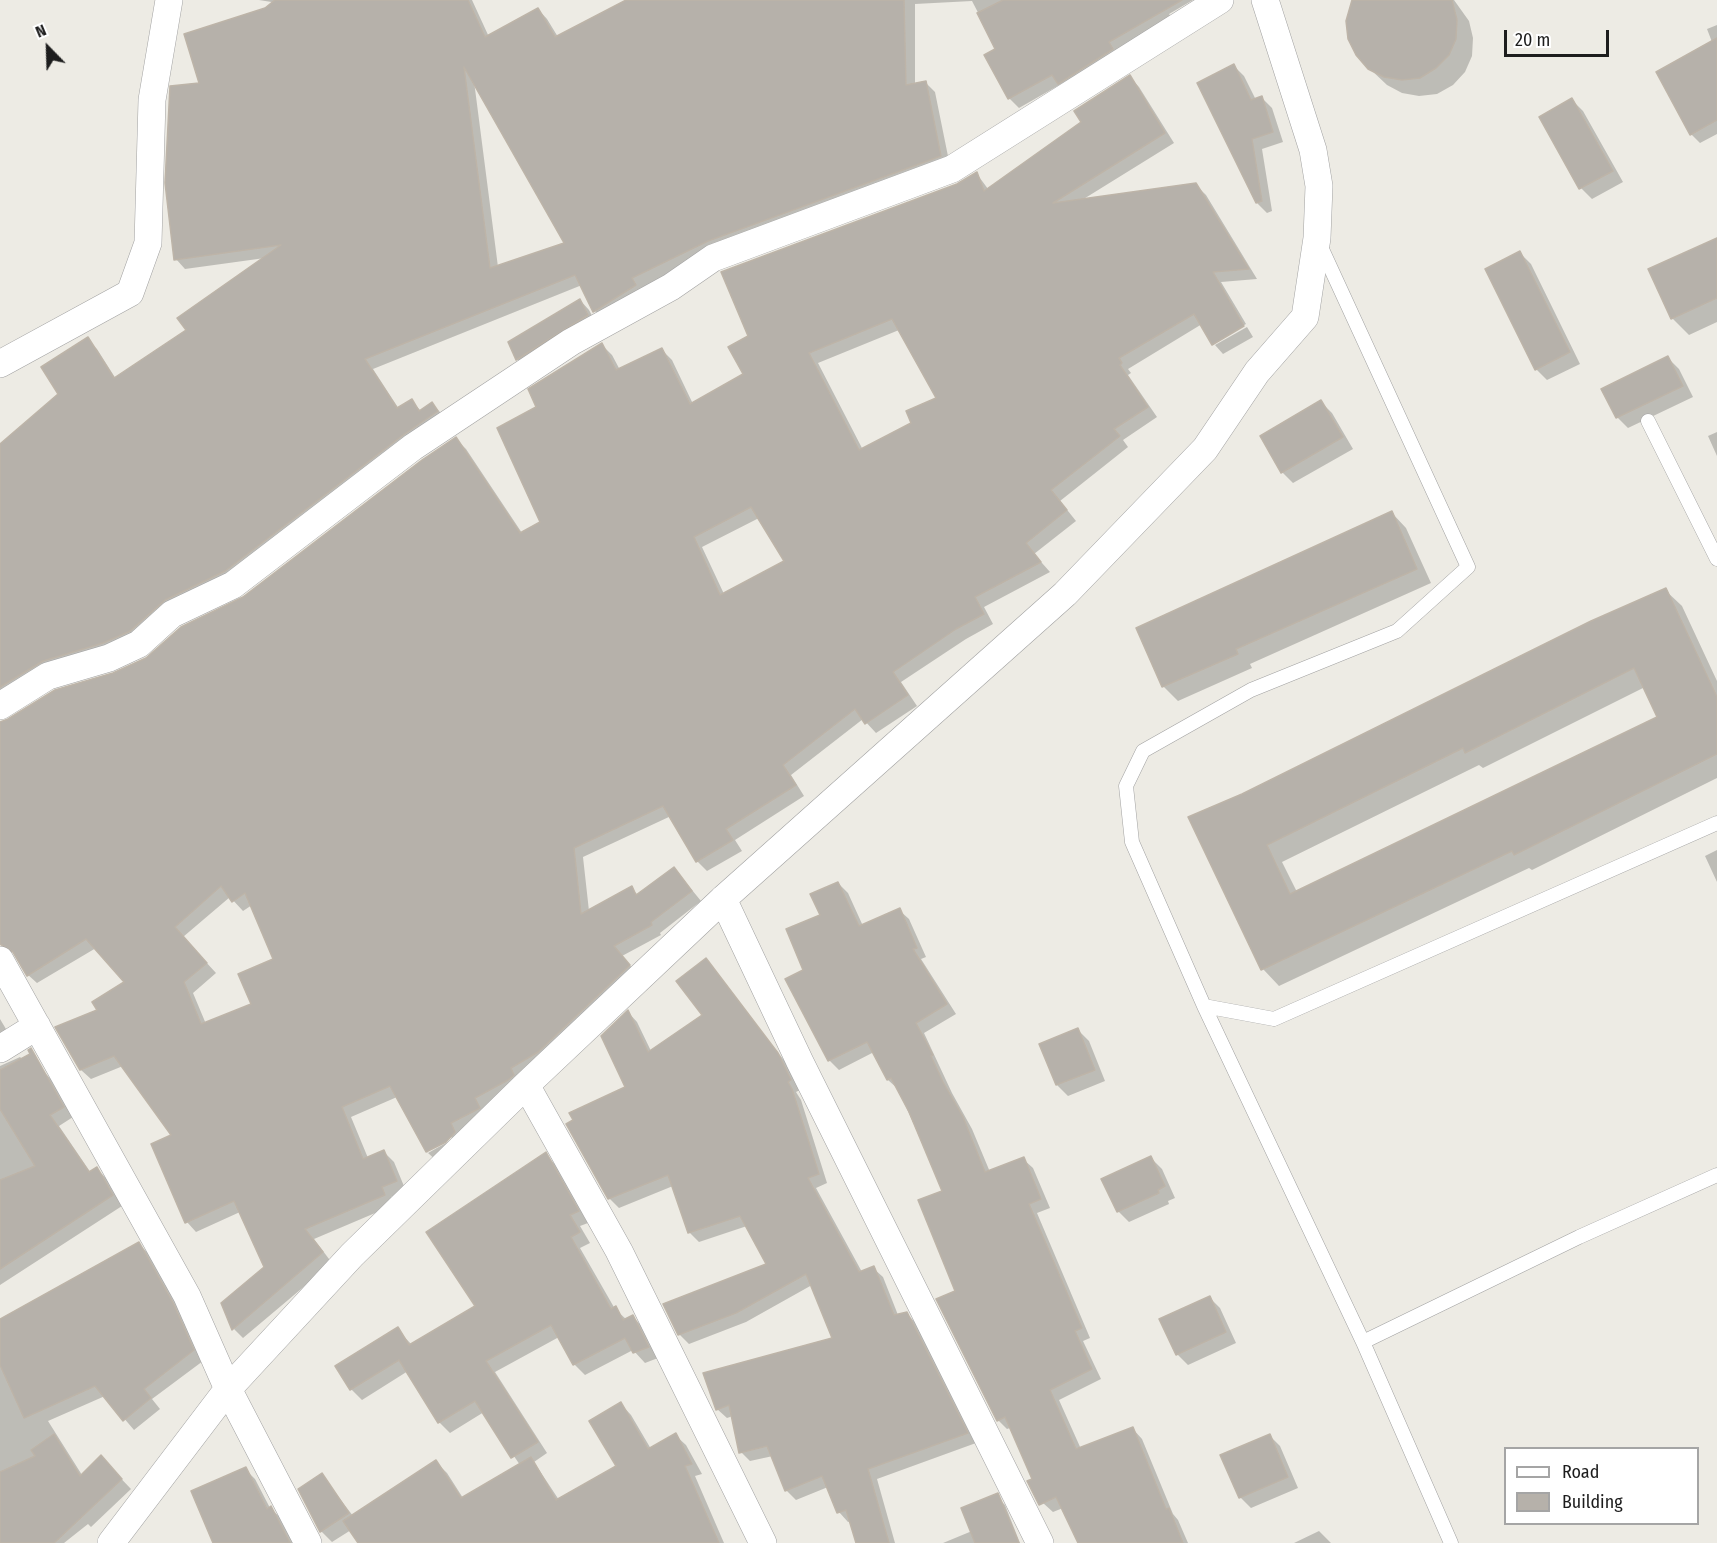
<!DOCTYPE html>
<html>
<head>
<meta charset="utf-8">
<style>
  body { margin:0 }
  #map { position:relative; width:1717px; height:1543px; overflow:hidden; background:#edebe4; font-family:"Fira Sans Condensed",sans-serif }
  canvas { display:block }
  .legend { position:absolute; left:1504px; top:1447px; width:195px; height:78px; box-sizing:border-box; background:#fff; border:2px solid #a5a5a5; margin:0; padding:8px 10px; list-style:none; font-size:18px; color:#1d1d1d }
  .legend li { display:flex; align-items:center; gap:12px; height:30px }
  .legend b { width:30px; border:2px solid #a5a5a5 }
  .north { position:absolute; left:18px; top:18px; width:60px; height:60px; -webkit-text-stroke:4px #fff; paint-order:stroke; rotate:337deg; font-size:16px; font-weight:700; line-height:24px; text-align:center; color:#1d1d1d }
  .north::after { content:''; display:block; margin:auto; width:21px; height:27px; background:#1d1d1d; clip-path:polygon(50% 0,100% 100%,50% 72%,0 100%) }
  .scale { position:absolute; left:1504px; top:30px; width:105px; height:27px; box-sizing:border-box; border:3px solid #1d1d1d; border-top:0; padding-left:8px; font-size:18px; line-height:21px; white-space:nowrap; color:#1d1d1d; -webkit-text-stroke:4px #fff; paint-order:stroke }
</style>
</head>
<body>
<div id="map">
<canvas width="1717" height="1543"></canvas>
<ul class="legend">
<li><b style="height:8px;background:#fff"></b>Road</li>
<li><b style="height:16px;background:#b6b1aa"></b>Building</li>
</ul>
<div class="north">N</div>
<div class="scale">20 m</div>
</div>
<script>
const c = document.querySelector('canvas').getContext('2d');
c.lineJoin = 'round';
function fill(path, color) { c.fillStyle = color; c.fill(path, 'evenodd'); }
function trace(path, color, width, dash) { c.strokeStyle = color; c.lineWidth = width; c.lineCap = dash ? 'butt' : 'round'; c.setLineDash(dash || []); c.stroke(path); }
const shadow = new Path2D(`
  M259,0H472L489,37L538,9L547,19L558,37L628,0H1193L1169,14L1173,20L1019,108L1009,98L997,49L972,1L915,4V84L925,82L935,92L950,166L604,321L595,311L582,285L373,369L399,409L412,401L421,411L432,404L442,414L235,581L0,705V446L60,394L87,339L97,349L116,379L188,330L265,258L185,269L176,259L200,84L284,4ZM474,81L567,243L498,267Z
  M1355,0H1454L1469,21L1473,38L1472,56L1465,72L1453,85L1437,94L1419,96L1402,93L1387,85L1369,68Z
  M1717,25V134L1700,143L1691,134L1712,42L1707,29Z
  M1234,66L1244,76L1256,100L1262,98L1272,108L1283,142L1262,149L1272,211L1267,213L1257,203Z
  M1130,77L1139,87L1174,143L1082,200L1196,185L1206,195L1257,279L1221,282L1246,324L1214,342V345L1202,324L1128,369L1131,373L1128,375L1157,417L1123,440L1128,447L1060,501L1076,521L1034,554L1050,572L984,607L993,624L966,639L901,682L917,706L876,733L863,719L791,775L804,796L735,840L742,851L707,871L697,861L671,816L583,857L589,911L631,888L638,895L674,868L701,901L660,933L661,935L622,956L639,976L437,1161L428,1153L453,1139L451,1137L428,1149V1153L397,1097L351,1117L368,1158L384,1152L394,1162L406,1191L391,1197L394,1205L314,1239L332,1263L243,1338L234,1329L266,1267L240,1212L196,1232L187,1222L173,1136L123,1066L91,1079L81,1070L99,1010L126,982L96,948L37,983L27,974L0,925V723L146,660L243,599L456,439L466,449L522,533L542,522L538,407L602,345L612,355L620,370L662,350L672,360L693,404L745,375L750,337L958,185L977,174L988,189L1083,122ZM899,330L938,399L913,424L863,450L818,363ZM759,518L787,562L724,594L702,547ZM230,897L243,911L252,905L275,960L253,1005L206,1024L193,993L216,973L183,937Z
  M1572,100L1583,111L1623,182L1592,199L1581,188L1541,117Z
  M1717,239V322L1689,335L1672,318Z
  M1520,253L1531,264L1580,364L1547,380L1536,369Z
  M580,300L589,310L597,325L527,368L517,359Z
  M1247,327L1253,337L1223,354L1215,345Z
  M1668,358L1679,369L1693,397L1628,428L1617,417Z
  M1321,402L1332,413L1353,449L1293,483L1282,472Z
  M1717,432V456L1708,436Z
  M1392,513L1406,528L1431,583L1250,664L1252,668L1178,701L1163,686Z
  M1665,590L1682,606L1717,681V778L1532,870L1529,868L1279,986L1263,969L1243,795ZM1645,687L1659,718L1297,892L1282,862L1479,765L1483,768Z
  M1717,850V882L1705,856Z
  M838,883L848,893L863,926L899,910L909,919L926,957L921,959L956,1014L924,1033L952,1093L972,1129L990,1172L1023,1159L1033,1168L1050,1208L1037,1213L1090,1338L1083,1341L1101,1379L1059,1400L1081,1449L1133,1429L1142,1439L1173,1514L1178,1520L1188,1543H1080L1063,1508L1053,1512L1043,1503L1010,1428L1007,1429L998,1420L957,1292L944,1192L898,1089L888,1080L874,1052L839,1070L829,1060L805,970L822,915Z
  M705,960L787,1064L800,1090L796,1092L801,1100L827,1183L816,1188L862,1272L873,1268L883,1277L898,1315L907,1314L916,1323L976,1443L877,1479L895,1543H858L851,1521L848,1522L839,1512L828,1487L796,1500L786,1490L773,1456L750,1461L741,1452L733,1416L727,1418L717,1409L834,1339L812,1285L746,1322L689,1344L679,1334L769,1264L747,1226L699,1242L689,1232L673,1186L619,1208L609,1198L568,1125L627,1088L628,1012L637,1022L651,1051L705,1016Z
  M0,1019L12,1039L0,1048Z
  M1078,1030L1089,1041L1105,1081L1068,1096L1057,1085L1041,1045Z
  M20,1057L30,1066L41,1069L51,1079L73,1117L59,1126L91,1173L97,1169L107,1179L122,1206L0,1285V1066Z
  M545,1154L556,1165L588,1223L580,1226L590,1243L580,1248L615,1309L627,1320L633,1317L644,1328L658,1358L645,1363L633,1350L585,1375L574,1364L559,1337L495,1372L547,1453L534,1462L559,1500L618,1467L621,1404L631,1415L651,1449L675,1435L686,1445L702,1474L695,1476L724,1543H360L351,1530L332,1542L321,1531L322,1475L353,1516L436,1462L447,1473L463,1498L520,1465L484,1412L450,1433L439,1422L408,1371L362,1400L351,1389L397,1329L412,1345L477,1306Z
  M1151,1158L1162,1169L1175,1198L1168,1201L1169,1204L1129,1222L1118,1211Z
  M139,1244L149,1254L182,1314L203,1361L152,1399L160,1409L134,1430L105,1396L48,1421L82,1475L110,1467L131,1489L91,1527L88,1524L64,1543H0V1321Z
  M1209,1297L1220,1308L1236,1343L1188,1365L1177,1354Z
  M1269,1435L1280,1446L1298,1488L1251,1508L1240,1497Z
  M245,1469L255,1479L270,1508L281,1518L294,1543H214Z
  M996,1496L1005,1505L1020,1543H943L972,1531Z
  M1319,1531L1331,1543H1294Z`);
const building = new Path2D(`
  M275,0H468L485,37L538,8L555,37L626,0H904L906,85L926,81L941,156L708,241L632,278L636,285L593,312L575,275L365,359L397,408L412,399L419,411L432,402L438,411L403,435L225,571L165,600L130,631L103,643L43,661L0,687V444L58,394L41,367L88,337L114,378L186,330L177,318L281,245L174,260L165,183L170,86L199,83L184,34L265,8ZM464,67L564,243L490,268Z
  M1003,0H1182L1109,42L1113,49L1058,84L1052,75L1008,99L984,55L995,49L977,13Z
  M1352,0H1452L1457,20L1456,39L1449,55L1436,68L1420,78L1402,80L1384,77L1368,69L1356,55L1348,39L1346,21Z
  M1717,38V120L1690,135L1656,72Z
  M1234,64L1251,100L1262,96L1273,132L1252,139L1262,201L1256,203L1197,83Z
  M1130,75L1165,133L1053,203L1196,183L1249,269L1213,272L1244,326L1212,345L1194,314L1119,358L1122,363L1120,365L1148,407L1114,429L1120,436L1051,490L1067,510L1026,543L1041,562L975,597L984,614L956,629L893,672L908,695L865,724L855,709L783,765L796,785L726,829L733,840L696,862L663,806L574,848L581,914L632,886L636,895L674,867L692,891L651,922L652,925L614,946L630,965L538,1052L511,1068L514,1075L508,1080L475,1098L480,1108L451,1123L455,1132L446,1142L426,1152L390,1086L342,1107L363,1159L384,1150L397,1181L382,1187L385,1195L305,1229L323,1252L232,1330L221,1303L264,1267L234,1201L185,1223L151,1144L171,1135L114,1056L80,1070L55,1027L97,1010L92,1002L124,982L86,939L27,976L13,952L0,944V722L8,719L55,690L113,673L146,658L181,627L243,597L422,460L456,437L520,533L540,522L497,428L536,407L528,389L602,343L616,370L662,348L690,404L743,374L728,347L748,336L721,272L957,184L977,172L984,191L1081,122L1074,111ZM892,319L936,398L906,411L911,423L859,450L809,353ZM751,507L784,561L720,595L694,537ZM221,886L232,902L245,893L273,959L238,974L251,1004L201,1024L184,982L207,963L175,927Z
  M1572,98L1613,171L1579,189L1539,117Z
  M1717,238V298L1671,319L1648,269Z
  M1520,251L1570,352L1535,370L1485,269Z
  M580,299L588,315L516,360L508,342Z
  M1668,356L1683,386L1616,418L1601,389Z
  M1321,400L1343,437L1281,473L1260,436Z
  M1392,511L1417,569L1236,649L1238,654L1162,687L1136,628Z
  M1666,588L1717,697V754L1514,855L1512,851L1261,970L1188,817L1242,794L1591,621ZM1634,668L1657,717L1290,894L1267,845L1463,748L1465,753Z
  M838,882L859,926L900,908L917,948L913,949L947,1004L916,1023L933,1055L931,1056L943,1082L963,1117L985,1172L1024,1157L1041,1199L1029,1204L1082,1328L1075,1331L1092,1369L1050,1390L1076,1449L1133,1427L1166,1509L1169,1508L1183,1543H1078L1056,1497L1039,1505L1027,1481L1032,1479L1005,1417L997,1421L936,1299L955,1291L918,1200L942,1191L909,1112L891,1078L887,1080L867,1042L828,1061L785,979L803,970L786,929L820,915L810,894Z
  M706,958L778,1053L791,1080L788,1082L792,1089L819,1174L808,1178L859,1272L874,1266L894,1315L907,1312L968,1433L868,1469L889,1543H856L846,1510L837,1513L822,1476L785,1491L767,1446L739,1453L729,1405L716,1410L703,1373L832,1338L806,1274L736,1313L678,1335L663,1304L766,1264L740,1216L688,1233L668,1175L608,1199L566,1124L573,1120L569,1113L625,1087L601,1036L628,1010L648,1052L702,1015L676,981Z
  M1078,1028L1095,1070L1056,1085L1039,1044Z
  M31,1048L64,1107L50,1115L89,1172L97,1167L113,1195L0,1269V1180L35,1166L0,1109V1070L30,1054L28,1050Z
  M546,1152L579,1211L570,1215L580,1232L571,1237L611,1309L616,1306L623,1320L633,1315L649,1347L633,1353L625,1338L573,1365L551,1325L486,1361L538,1442L511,1458L475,1401L438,1423L399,1360L350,1390L335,1366L398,1327L409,1345L475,1306L426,1232Z
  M1151,1156L1165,1186L1158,1190L1159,1193L1117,1212L1101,1179Z
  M139,1242L173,1303L194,1350L144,1389L151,1398L123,1421L95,1386L24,1418L0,1365V1319Z
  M1210,1296L1226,1332L1176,1355L1159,1319Z
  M621,1402L648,1449L676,1433L692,1464L685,1466L719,1543H358L343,1521L436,1460L461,1498L531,1457L556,1500L616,1466L589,1421Z
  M54,1434L80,1476L101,1455L122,1479L54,1543H0V1472L35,1456L31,1450Z
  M1270,1434L1288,1477L1239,1498L1220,1455Z
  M246,1467L267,1509L271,1506L290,1543H213L191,1491Z
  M322,1473L349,1513L320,1532L298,1489Z
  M998,1493L1019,1543H975L961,1508Z`);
const service = new Path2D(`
  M1320,245L1468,567L1397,631L1251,690L1143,751L1126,786L1132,842L1204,1006L1363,1342L1451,1543
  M1648,421L1717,559
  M1204,1006L1274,1019L1717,823
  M1363,1342L1579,1237L1717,1175`);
const minor = new Path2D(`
  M0,364L130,293L148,243L152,100L169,0
  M0,706L48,676L109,658L139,644L172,614L233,585L413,447L571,342L671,287L713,258L952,169L1220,0
  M723,899L800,1062L1040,1543
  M0,960L187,1296L228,1389L308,1543
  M0,1049L37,1026
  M526,1085L619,1251L763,1543
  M111,1543L228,1389L352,1255L526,1085L723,899L1065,594L1205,449L1257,372L1305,317L1317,238L1319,186L1313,150L1265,0`);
fill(shadow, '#0003');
fill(building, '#b6b1aa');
trace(building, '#bdb4a8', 1.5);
trace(service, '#a1a1a1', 15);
trace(minor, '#a1a1a1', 28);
trace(service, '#fff', 14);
trace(minor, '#fff', 27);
</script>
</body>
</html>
